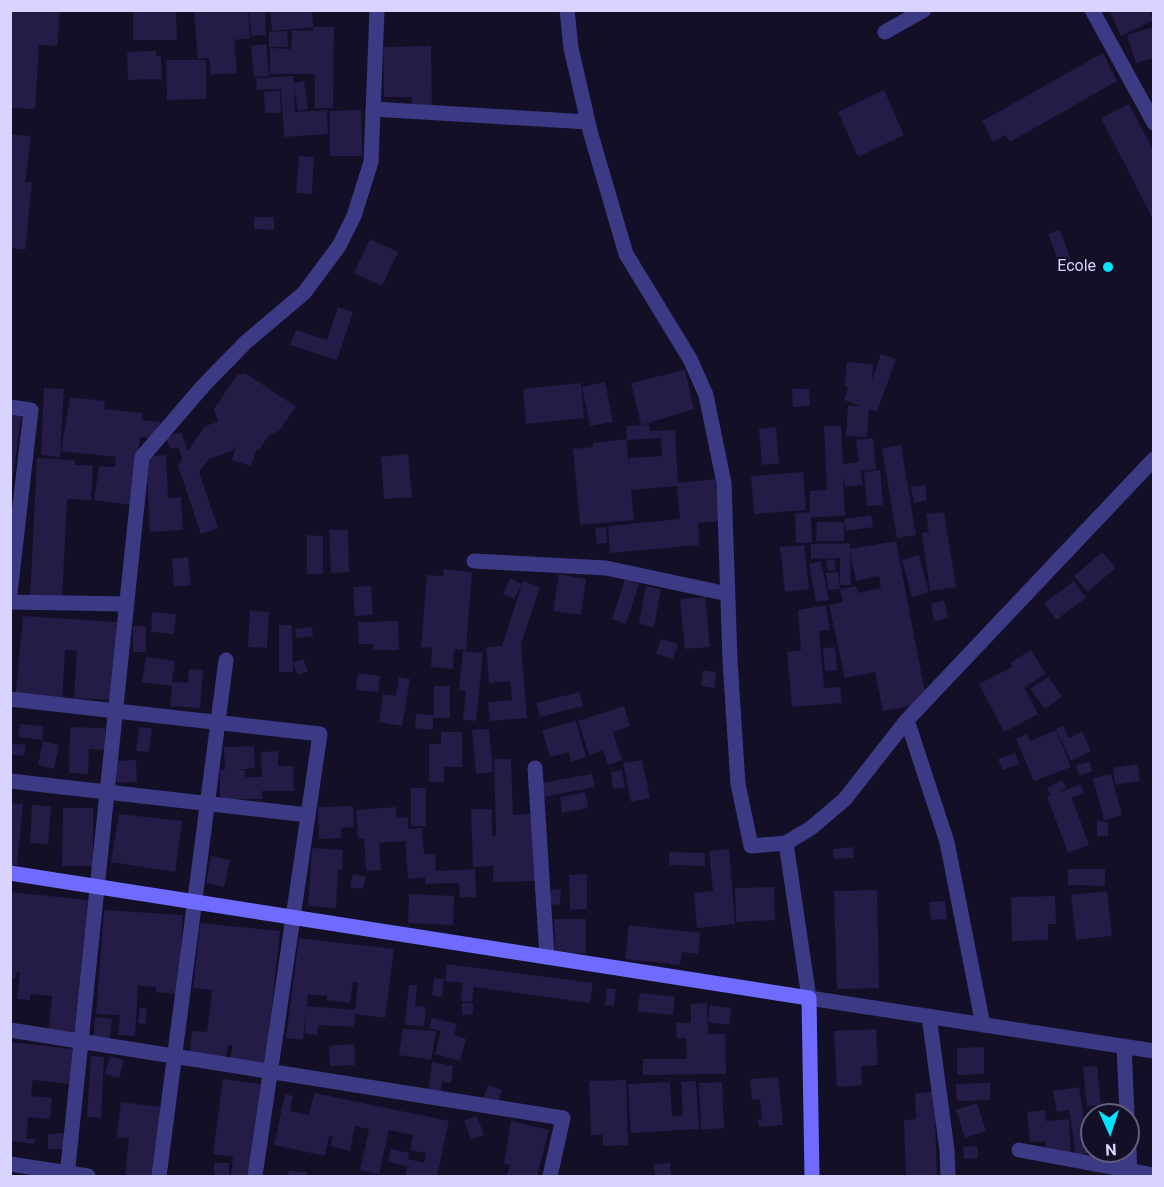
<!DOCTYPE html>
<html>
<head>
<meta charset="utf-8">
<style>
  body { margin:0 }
  #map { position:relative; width:1164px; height:1187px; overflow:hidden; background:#130f26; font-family:Roboto,sans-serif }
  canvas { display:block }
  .frame { position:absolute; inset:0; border:12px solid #d9d4ff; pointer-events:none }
  .north { position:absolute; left:1080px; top:1103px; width:60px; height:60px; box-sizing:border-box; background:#130f26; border:2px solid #625e7d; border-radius:50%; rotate:177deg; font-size:16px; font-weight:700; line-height:24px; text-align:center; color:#d9d4ff }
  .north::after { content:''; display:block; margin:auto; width:21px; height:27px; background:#00e5ff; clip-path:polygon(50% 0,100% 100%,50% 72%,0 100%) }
</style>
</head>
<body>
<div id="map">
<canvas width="1164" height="1187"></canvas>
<div class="frame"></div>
<div class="north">N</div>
</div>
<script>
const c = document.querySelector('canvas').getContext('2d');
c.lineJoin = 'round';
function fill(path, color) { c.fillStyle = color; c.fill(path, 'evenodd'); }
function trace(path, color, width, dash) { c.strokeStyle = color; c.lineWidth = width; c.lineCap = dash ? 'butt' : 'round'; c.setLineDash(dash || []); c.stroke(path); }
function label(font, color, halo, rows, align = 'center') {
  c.font = font + ' Roboto,sans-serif'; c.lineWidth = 4.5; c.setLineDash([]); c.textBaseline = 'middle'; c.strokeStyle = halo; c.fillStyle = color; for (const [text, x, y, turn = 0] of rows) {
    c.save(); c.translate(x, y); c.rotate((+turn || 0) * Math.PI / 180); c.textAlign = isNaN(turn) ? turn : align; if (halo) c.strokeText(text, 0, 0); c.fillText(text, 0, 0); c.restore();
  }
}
const building = new Path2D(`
  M10,10H60L57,46L39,45L35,109L10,108Z
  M133,10H176L177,40H133Z
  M194,10H248L250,38L234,40L237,73L211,75L209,58L198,59Z
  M249,10H265L266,35L251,36Z
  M312,10L313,27L272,31L270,11Z
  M1109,10H1149L1154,20L1121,36Z
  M313,27H334L333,108H315V74H270V48L291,49L292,30L313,31Z
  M1154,27V58L1136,63L1127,35Z
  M287,31L288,47H269V32Z
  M266,44L269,76L254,77L251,46Z
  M431,46L432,116H412V97H384L383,47Z
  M156,51V56H161L162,79L128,80L127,52Z
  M1103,53L1117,81L1010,142L1005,135L993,142L982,121Z
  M166,60H206V99L167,100Z
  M293,76L295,112L327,110L328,134L284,137L281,89L257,90L256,78Z
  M304,81L308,109L298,110L293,83Z
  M884,90L904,135L858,157L838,112Z
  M280,91L281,113H265L264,92Z
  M1129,104L1154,152V221L1101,118Z
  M361,110L362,156H330V111Z
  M10,134L31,136L25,182H32L25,250L10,248Z
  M299,156L314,157L312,194L296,193Z
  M254,217H274V230L254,229Z
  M1060,230L1072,263L1061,268L1048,234Z
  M370,239L398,252L382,286L354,273Z
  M338,307L353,312L337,360L290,345L296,330L327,340Z
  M881,354L896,359L877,412L869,409L867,437L846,436L848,406H861L844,400L848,387H845L847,362L873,364L872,380Z
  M685,370L694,409L642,425L649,424L650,431L675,430L678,483L715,479L719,521L698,523L699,545L610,553L608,526L680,519L677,486L631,490L634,520L580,525L573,449L593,447V443L626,439L629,466V458L662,456L661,438L627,440L626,426L641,425L631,383Z
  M245,373L296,407L279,431L269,435L259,450L257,448L251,466L232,460L236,445L232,451L209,459L199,472L218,528L201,534L178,466L182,459L178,447L170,449L166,437L181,432L188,451L205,426L218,422L214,409L237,375Z
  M605,382L613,422L590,426L582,387Z
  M581,383L584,418L526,424L523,389Z
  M44,388L64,389L60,457L41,455Z
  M792,389H809L810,406L793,407Z
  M70,397L105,401L104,409L143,413L142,420L160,422L158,439L140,437L131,505L94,500L99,466L115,467L116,457L61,451Z
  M10,415L21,416L12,486H10Z
  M824,426H841L843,464L859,462L856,440L873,438L876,469L861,471L863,485L845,487L843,477L845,516L811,517L812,543H796L795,513L810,512V491L827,490Z
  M776,427L779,463L762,465L759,429Z
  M901,445L916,535L897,538L882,448Z
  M408,454L412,497L384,499L381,457Z
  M166,455L168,498L181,497L183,530L150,532L146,456Z
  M37,458L75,460V465H93L91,500L67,499L62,599L30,598Z
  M880,470L883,505L867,506L864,472Z
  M803,472L806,510L754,514L751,476Z
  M925,485L927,500L914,503L911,487Z
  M944,512L956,587L930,591L922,533L929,532L926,514Z
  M871,515L873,527L846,531L844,519Z
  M817,522H844V541H816Z
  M606,527L607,543L597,544L595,528Z
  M329,530H348L349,572L331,573Z
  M307,535L323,536V574H307Z
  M896,541L927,703L883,711L875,672L845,678L829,605L843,602L840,589L856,586L858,593L881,588L879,576L856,581L850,553L851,585H840V558L811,559V544L850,543V549Z
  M804,545L809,589L785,592L780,547Z
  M1102,552L1116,568L1087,592L1074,576Z
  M919,555L929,592L912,597L902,560Z
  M188,557L191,585L174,587L172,559Z
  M834,559L836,570L828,571L826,560Z
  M821,561L829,600L816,602L809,564Z
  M444,569L472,572L466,650L454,649L453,669L431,667L432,648L421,647L427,575L443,576Z
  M838,572L840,589L828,590L826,573Z
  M559,574L586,579L581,615L553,611Z
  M510,578L522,584L514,599L503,594Z
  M625,579L639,584L626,624L612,619Z
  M523,581L540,587L521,644L527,718L490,721L488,702L512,700L510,681L489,683L486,647L502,646Z
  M1074,581L1086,598L1056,620L1044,603Z
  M371,586L373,615L355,616L353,587Z
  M646,586L661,589L654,627L639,624Z
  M705,597L710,647L685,649L680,599Z
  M944,600L948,618L934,621L931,604Z
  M826,605L830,630L819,631L824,688L840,687L842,703L792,707L787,652L801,650L798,610Z
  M250,611L269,612L267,648L248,647Z
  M152,612L176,614L174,634L151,632Z
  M23,616L117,622L112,700L74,698L77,651L65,650L62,705L15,702Z
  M398,621L399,650H373V644H359L358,622Z
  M279,625H292L293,672H279Z
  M133,626H146V652H133Z
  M312,627L313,636L296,638L295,629Z
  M661,639L678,644L673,659L656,654Z
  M835,647L837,670L825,671L823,648Z
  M1031,650L1046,674L1024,687L1038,714L1004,732L979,684L1012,667L1010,663Z
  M463,651L483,653L476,721L463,720L466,691L459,690Z
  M146,657L175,661L172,682L188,683L189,669L203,670L200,708L170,706L172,686L142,682Z
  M303,659L308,671L298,675L293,663Z
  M703,670L716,672L714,688L701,686Z
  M358,673L380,676L378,692L356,690Z
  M399,677L410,679L402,726L379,722L383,694L396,696Z
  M1048,677L1062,696L1045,709L1030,689Z
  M434,686H450V718H433V730L415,728L416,714L434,715Z
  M579,692L583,706L540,717L536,703Z
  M624,706L630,726L613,732L622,760L608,765L603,750L589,755L578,721Z
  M576,721L586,757L571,762L569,752L550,757L542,730Z
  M20,724L43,726L42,740L18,737Z
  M1063,726L1069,738L1082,732L1091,751L1071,761L1056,729Z
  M70,727L105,728V750L89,749L88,774L69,773Z
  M139,727L152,728L149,752L136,751Z
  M489,729L493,772L476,774L472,730Z
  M1056,730L1071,767L1034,781L1016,739L1027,734L1030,741Z
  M441,732H462V767H444V782H429V744H441Z
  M43,741L59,745L54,769L38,765Z
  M10,743L26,745L24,756L10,754Z
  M254,746L255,768L237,770H245V777H262L261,752L278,751V766H293L294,791H262V799H220V769L225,770L224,747Z
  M1015,753L1019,764L1003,770L998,759Z
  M494,759H511L513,815L536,814L538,881L493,882V866L473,867L471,809H492V836H496Z
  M136,760L137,782L117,783L116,761Z
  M642,760L650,798L631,802L623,763Z
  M1090,762L1092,772L1079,775L1076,765Z
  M1137,764L1140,781L1115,785L1113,768Z
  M622,770L625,788L613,789L611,772Z
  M592,774L595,787L543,797L541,783Z
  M1111,774L1122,815L1104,820L1093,778Z
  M1062,780L1066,788L1057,793L1081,784L1084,793L1072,798L1089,845L1068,853L1047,796L1051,795L1047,788Z
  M411,788H426V826H411Z
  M585,792L588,808L562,813L560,797Z
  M10,803L23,804L17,865H10Z
  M32,805L51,806L48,844L30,843Z
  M353,806L354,827L341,828V838L319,839L318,807Z
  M396,807V818L408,817V829L422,828L424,854H435L436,871L475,869L476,897H460L459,883L425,884V877L408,879L405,841L379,843L381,870L366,871L364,838L358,839L356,810Z
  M63,808H93V866H62Z
  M119,814L182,821L175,872L111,862Z
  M1097,821L1108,822V836H1097Z
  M853,847L854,858L834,859L833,849Z
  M312,848L343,850L342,870H338L336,908L308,906Z
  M729,849L735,924L697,928L694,893L713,891L709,851Z
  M669,852L705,853V866L669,865Z
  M211,856L230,860L224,887L206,883Z
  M1068,869H1105V886L1068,885Z
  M353,874L366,877L363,889L350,887Z
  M587,874V909L570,910L569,875Z
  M774,887L775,920L736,922L735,888Z
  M551,889L561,890L560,905L550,904Z
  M877,890L879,988L837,989L834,891Z
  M1107,891L1112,936L1076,940L1071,895Z
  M10,892L88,900L74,1035L48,1033L52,996L31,994L30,1000L17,999L20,972H16L15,979L10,978Z
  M409,894L454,896L453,925L408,923Z
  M1055,896L1056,924H1048V940L1012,941L1011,897Z
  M945,901L947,919L931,920L929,902Z
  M104,910L183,915L178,994L156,992V987L138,986L135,1036L118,1035L120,1015L96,1014Z
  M554,919H586V953H555Z
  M200,923L280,931L265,1071L230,1067L232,1045H228L225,1064L189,1061L192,1031L207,1032L212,990L193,988Z
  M629,925L700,933L698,954L682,952L680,965L625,959Z
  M299,938L394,949L385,1018L355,1014L354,1027L318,1025L317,1035L305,1034L306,1010L303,1040L286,1038ZM353,982L358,983L355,1010L307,1006L308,994L327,996V1000L350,1003Z
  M447,964L593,983L590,1003L474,987L472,1002L461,1001L463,983L445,981Z
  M434,978L444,979L442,997L432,995Z
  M409,985H417L415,1006L426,1007L424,1026L405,1025Z
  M607,988L616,989L614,1006L605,1005Z
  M640,993L675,997L673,1015L637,1011Z
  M462,1003H473V1014L462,1015Z
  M707,1003L708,1034H725L726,1074L643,1075V1059H687L686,1038L677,1039L676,1023H691V1004Z
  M710,1005L731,1008L729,1025L708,1022Z
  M140,1008L147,1009L145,1024L138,1023Z
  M95,1017L112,1019L109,1043L93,1041Z
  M432,1018L457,1024L454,1035L466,1039L460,1061L435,1054L441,1031L429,1028Z
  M403,1029L436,1031L431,1060L399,1055Z
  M876,1029L878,1065L861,1066L862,1085L837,1087L834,1031Z
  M10,1042L73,1049L69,1084L33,1080L31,1096L52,1098L50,1119L28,1117L26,1138L35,1139L34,1144L10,1141Z
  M354,1044L355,1065L330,1066L329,1046Z
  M984,1047V1074L957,1075V1048Z
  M91,1056L104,1057L101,1118L87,1117Z
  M110,1056L124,1060L119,1078L105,1074Z
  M432,1062L453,1066L451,1083L442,1082L439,1102L427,1101Z
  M1097,1066L1101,1105L1087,1106L1083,1067Z
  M778,1077L783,1125L759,1127L758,1120L762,1119L760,1099L752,1100L750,1079Z
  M223,1079L261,1084L249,1176H231L233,1157L213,1154Z
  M626,1080L628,1145L603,1146V1135H591L589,1081Z
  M696,1081L699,1129L631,1133L628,1084L670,1082L672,1116L683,1115L681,1082Z
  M722,1082L724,1128L701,1130L699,1083Z
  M990,1083V1100L957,1101L956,1084Z
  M488,1085L502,1090L497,1105L483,1100Z
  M1079,1087L1084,1119L1092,1118V1151H1122L1125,1168L1093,1173L1091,1153L1076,1155L1069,1110L1057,1112L1053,1091Z
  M934,1092L937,1176H906L904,1120L916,1119L915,1093Z
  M314,1093L449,1121L437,1176H405L407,1166L388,1162L391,1149L409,1153L408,1159L424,1163L426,1153L410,1150L413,1135L389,1130L379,1174L360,1170L369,1129L355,1126L350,1151L330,1146L333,1137L329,1136L325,1156L274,1145L285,1094L293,1096L290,1111L309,1115Z
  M121,1102L161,1107L153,1176H125L129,1138L117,1137Z
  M977,1103L986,1131L965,1138L956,1110Z
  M1045,1110L1046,1121L1069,1119L1071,1158L1047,1160L1045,1141L1030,1142L1027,1112Z
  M477,1116L484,1135L471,1139L464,1121Z
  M511,1121L549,1130L537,1176H507L510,1165L504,1164Z
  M64,1133V1149H48V1134Z
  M977,1146L978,1158L964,1159L963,1147Z
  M214,1163H229V1176H214Z
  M670,1163L671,1176H655L654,1164Z
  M289,1171L307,1172L306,1176H288Z`);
const street = new Path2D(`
  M567,10L571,48L590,131L626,254L690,359L706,395L724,483L730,660L738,784L751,846L786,843L811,828L845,799L907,720L1154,459
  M1092,10L1154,123
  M885,32L924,10
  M373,109L588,122
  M10,407L31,410L10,593
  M474,561L606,568L728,594
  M10,602L126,604
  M10,699L320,734L255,1176
  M907,720L947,842L983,1025
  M535,768L547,957
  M10,781L308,815
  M786,843L809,998L1154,1051
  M929,1016L947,1150L948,1176
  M10,1030L563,1118L550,1176
  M1124,1046L1127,1115
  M1128,1129L1130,1176
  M1019,1150L1154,1175
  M10,1164L88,1176
  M67,1176L142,457L204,385L246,342L304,293L339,246L354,216L371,162L377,10
  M159,1176L226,660`);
const secondary = new Path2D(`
  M10,873L809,998L812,1176`);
const markers = [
  [1108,267,6,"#00e5ff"]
];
const poiNames = [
  ["Ecole",1096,267]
];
fill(building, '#241b47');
trace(street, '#3d3a85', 15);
trace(secondary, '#6f6bff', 15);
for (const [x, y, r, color] of markers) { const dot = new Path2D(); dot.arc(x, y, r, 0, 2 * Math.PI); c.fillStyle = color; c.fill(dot); trace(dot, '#130f26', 2); }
label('16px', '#d9d4ff', '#130f26', poiNames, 'right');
</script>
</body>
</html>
